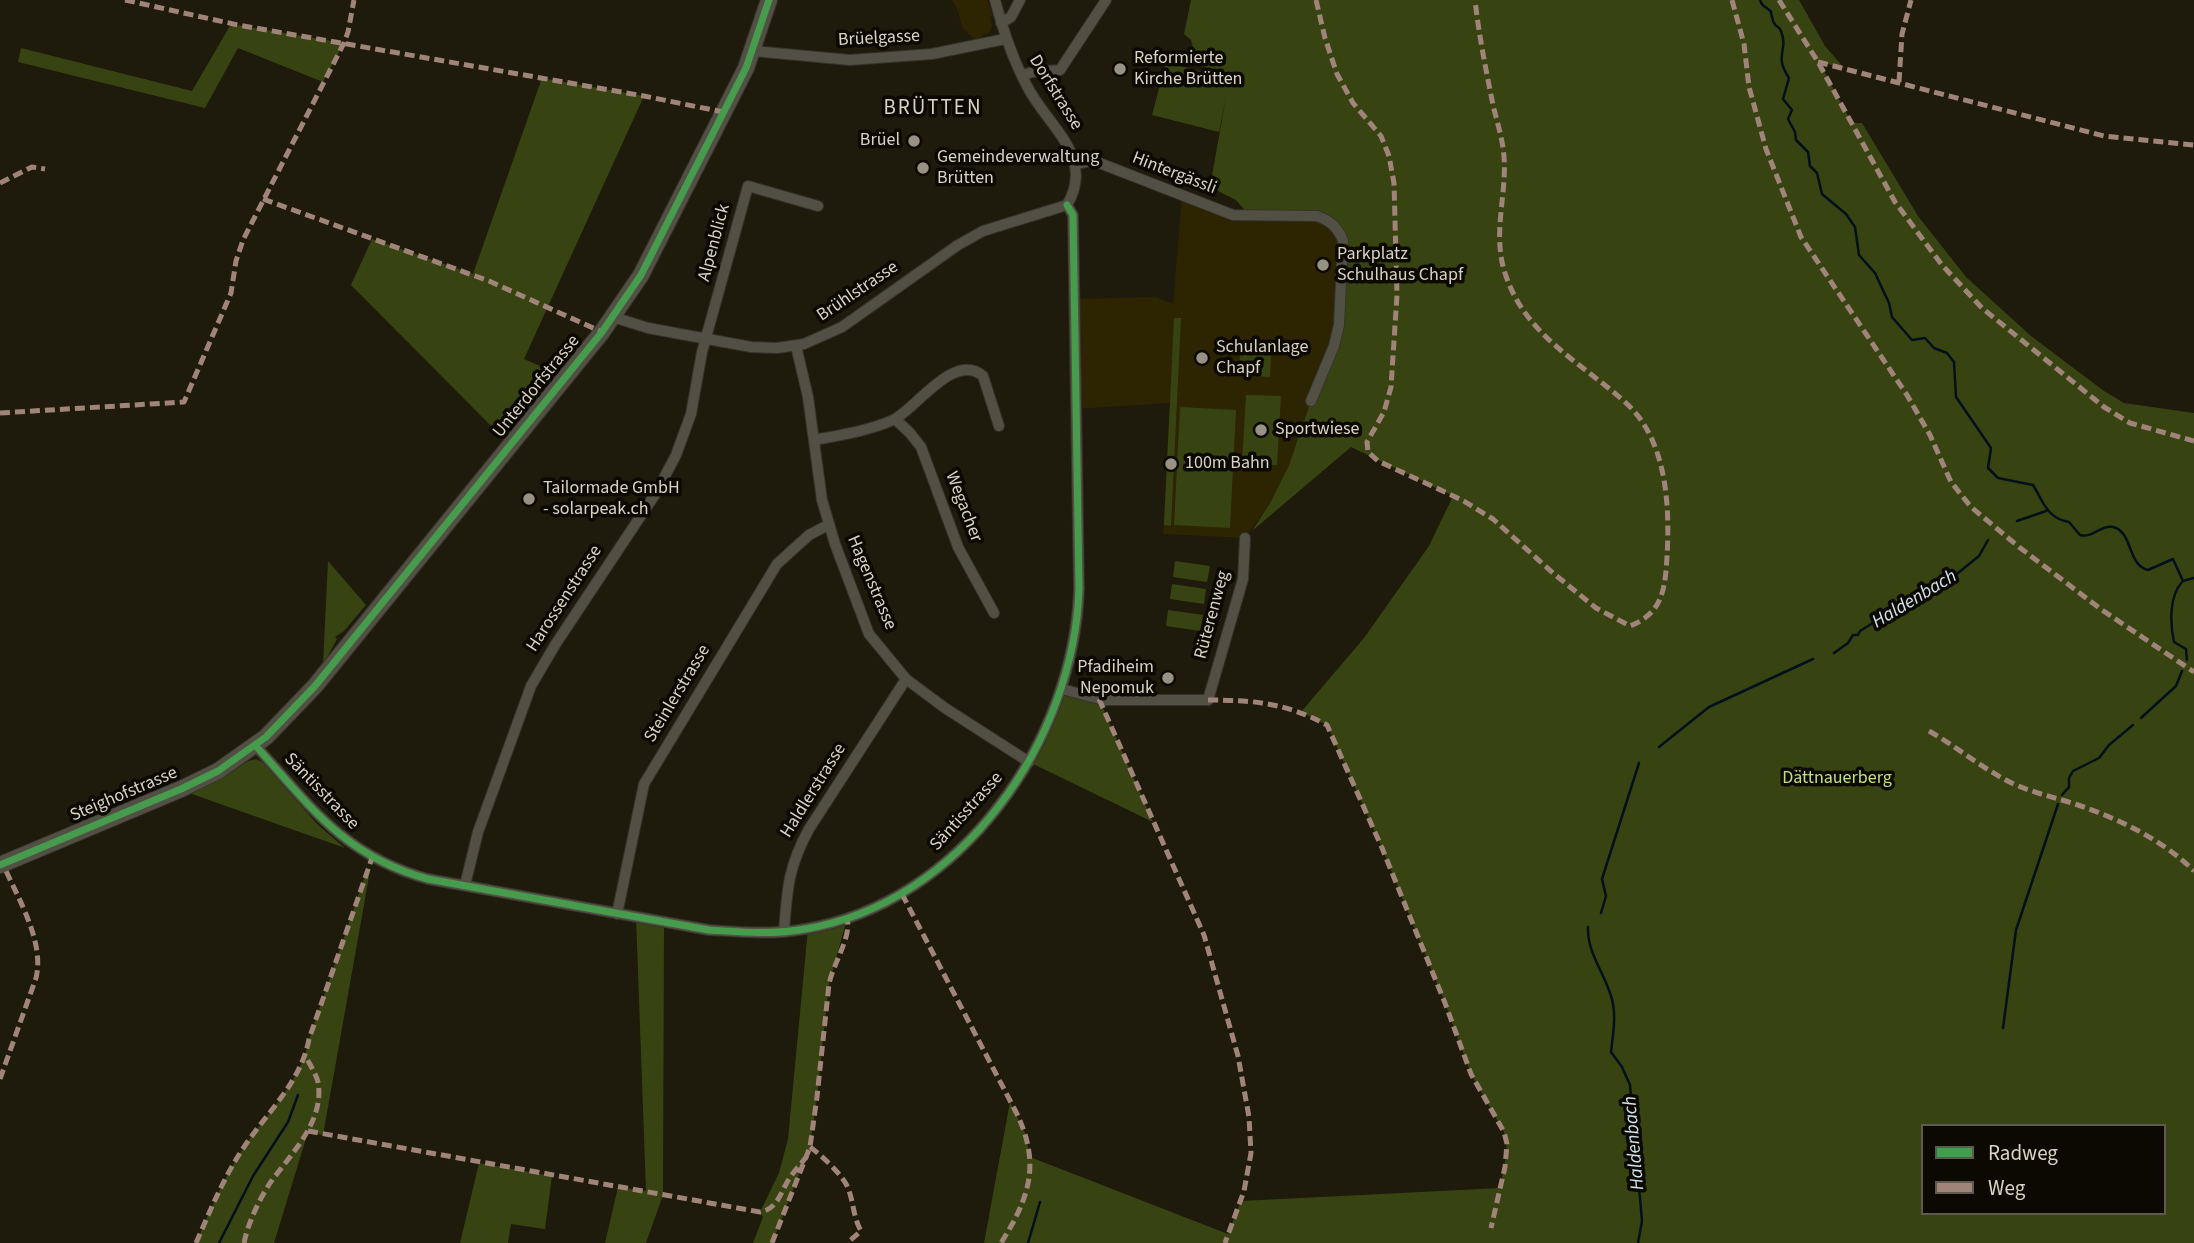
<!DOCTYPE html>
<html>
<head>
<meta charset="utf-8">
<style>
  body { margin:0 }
  #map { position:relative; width:2194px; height:1243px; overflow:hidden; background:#1e1a0c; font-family:"Source Sans 3",sans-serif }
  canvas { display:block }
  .legend { position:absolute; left:1921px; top:1124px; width:245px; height:91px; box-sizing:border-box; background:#0c0902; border:2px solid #5e5a50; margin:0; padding:9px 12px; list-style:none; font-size:21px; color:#d8d3c4 }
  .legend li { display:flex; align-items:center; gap:14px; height:35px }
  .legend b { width:35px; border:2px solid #5e5a50 }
</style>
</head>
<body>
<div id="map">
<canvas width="2194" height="1243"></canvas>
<ul class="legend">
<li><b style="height:9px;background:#469c4c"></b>Radweg</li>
<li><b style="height:9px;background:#a18479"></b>Weg</li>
</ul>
</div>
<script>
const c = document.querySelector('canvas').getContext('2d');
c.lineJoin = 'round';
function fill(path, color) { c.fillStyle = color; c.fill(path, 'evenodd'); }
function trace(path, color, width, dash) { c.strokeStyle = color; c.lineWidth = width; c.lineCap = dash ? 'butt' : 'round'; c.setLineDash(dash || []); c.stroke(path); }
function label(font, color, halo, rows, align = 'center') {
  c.font = font + ' "Source Sans 3",sans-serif'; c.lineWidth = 7; c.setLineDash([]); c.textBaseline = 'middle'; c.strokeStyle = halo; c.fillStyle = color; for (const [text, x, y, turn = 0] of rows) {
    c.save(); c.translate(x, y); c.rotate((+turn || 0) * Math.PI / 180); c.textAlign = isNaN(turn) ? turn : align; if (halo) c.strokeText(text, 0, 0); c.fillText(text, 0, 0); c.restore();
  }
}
const built = new Path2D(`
  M952,0H987L993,16L990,17L992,25L989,33L983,35V38L975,40L962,27L958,11Z
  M1182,196L1233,215L1317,216L1338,229L1339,325L1289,465L1270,503L1245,538L1163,534L1170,403L1075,409L1073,299L1156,297L1173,304Z`);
const green = new Path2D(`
  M1191,0H1799L1825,46L1844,68L1819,62L1852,123H1862L1918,216L1966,277L2031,336L2104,391L2124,403L2194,413V1243H984L1010,1102L1025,1133L1030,1157L1228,1234L1241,1201L1500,1188L1507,1151L1504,1132L1471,1074L1445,1003L1382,848L1327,725L1301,712L1364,638L1429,546L1453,496L1351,447L1252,531L1270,503L1289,465L1311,401L1334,346L1343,240L1328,219L1248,214L1236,200L1210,187L1226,97L1219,132L1152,115L1166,62L1230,79L1197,64L1191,40L1184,34ZM1923,1126H2164V1213H1923Z
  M231,24L344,43L323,82L238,48L205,108L18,62L21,48L192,91Z
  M542,78L644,96L524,359L559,374L506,441L351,285L372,239L473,274Z
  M1174,318H1181L1171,526L1164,525Z
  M1240,353L1271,354L1270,377L1239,375Z
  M1246,395L1281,396L1277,465L1242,463Z
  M1180,407L1236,410L1230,528L1174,525Z
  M328,561L366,605L344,631L335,637L337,639L323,665Z
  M1175,561L1210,566L1207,582L1173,577Z
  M1172,584L1206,589L1204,604L1170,599Z
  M1168,610L1203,615L1200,631L1166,626Z
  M1062,689L1099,699L1153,822L1029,762Z
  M256,759L264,763L318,825L345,848L189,793L221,779L248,761Z
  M367,870L370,871L323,1135L308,1132L274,1243H196C210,1211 223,1179 242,1150C266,1113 301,1083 309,1039Z
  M636,917L664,922L663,1195L646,1243H605L618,1187L646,1191Z
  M847,919L829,984L817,1097L810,1147L772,1243H753L763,1217L760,1212L779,1173L788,1139L808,929Z
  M479,1163L552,1176L545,1229L511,1224L508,1243H460Z`);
const stream = new Path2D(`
  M1760,0C1762,8 1767,6 1771,12C1771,13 1773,22 1774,23C1777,29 1778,24 1781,31C1789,52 1773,54 1789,78L1783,99L1792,110L1788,119L1795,132L1796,140L1808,152L1810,166L1817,173L1822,194L1846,214L1855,227L1859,255L1875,273L1889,303L1892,317L1912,340L1925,338L1934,348L1947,353L1954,362L1956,397L1991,448L1988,468L1998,478L2033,485C2044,503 2047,518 2069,522L2080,535C2093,539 2103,522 2116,528C2133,536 2128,565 2148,570L2173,559L2183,581L2194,578
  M2017,521L2046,511
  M2182,582C2169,596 2170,624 2174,642L2186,649L2187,660
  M1834,653L1848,643L1853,635H1858L1860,631L1889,613C1903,612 1916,603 1926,592L1932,594L1979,556L1988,540
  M2141,718L2176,686L2182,671
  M1659,747L1709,707L1813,659
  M2062,795L2069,787V778L2073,771L2099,758L2109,745L2133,725
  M1601,913L1606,896L1602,879L1639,763
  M1588,927C1587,953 1604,972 1611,996C1617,1014 1613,1034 1611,1052L1622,1067L1630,1085L1642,1221L1638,1243
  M2003,1028L2016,930L2058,804
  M219,1243L253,1176L288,1122L298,1095
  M1028,1243L1040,1202`);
const street = new Path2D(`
  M995,0C1003,30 1012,58 1027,86C1047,126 1096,156 1067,205
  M1001,23L1011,17L1020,0
  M753,51L850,60L932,54L1005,39
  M1022,75L1033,72L1060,70L1106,0
  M1075,164L1091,161L1102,164L1233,215L1317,216C1331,221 1337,227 1343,240L1339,325L1334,346L1311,401
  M613,317L648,328L751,347L777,348L804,344L842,327L958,245L983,231L1067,205
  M796,346L808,397L822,500L835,544L869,634L906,679L945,708L1029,762
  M895,419L910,433L921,447L958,547L994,613
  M814,440C840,435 868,431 893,420C916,409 954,351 983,376L999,426
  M1062,689L1103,700H1208L1243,579L1245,538
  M255,745C310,806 344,856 428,879L709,930C741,932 773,935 805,929C962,903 1074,740 1079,589L1073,215L1067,205
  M465,885L478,832L531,686L555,645L656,493L676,455L691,414L702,352L748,186L818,206
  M617,914L644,784L777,564L809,535L828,525
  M784,932C787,890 788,867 809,829L906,679`);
const secondary = new Path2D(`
  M0,865L181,789L218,771L266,737L315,686L602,332L641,275L746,68L769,0`);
const quiet = new Path2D(`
  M125,0L238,25L644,96L723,112
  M1316,0L1325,38L1337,74L1353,103L1381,136L1389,156L1394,183L1397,295L1391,387L1384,412L1367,442L1368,452L1378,461L1462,500L1493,519L1553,573L1596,608L1630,626C1663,613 1665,589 1667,557C1670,506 1667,440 1626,403C1581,362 1525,336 1505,273C1492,234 1507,195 1504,157C1503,140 1497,122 1493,105C1486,70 1479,36 1475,0
  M1732,0L1744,44L1749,87L1766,149L1801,237L1907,395L1930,435L1951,482L1971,507L2019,547L2102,610L2194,672
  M1779,0L1818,62L1895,202L1942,265L1982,308L2104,407L2130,423L2194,441
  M1818,62L2104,136L2194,145
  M1899,82L1902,34L1911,0
  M0,183L32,167L45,169
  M263,199L489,281L602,332
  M0,413L184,402L231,293L236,261L243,240L344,43L348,32L354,0
  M1099,699L1204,935L1238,1056L1249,1117L1251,1153L1244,1191L1225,1243
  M1208,700C1254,700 1286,703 1327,725L1382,848L1445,1003L1471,1074L1504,1132L1507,1144L1505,1167L1491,1228
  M1929,731C1959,748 1985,771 2016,785C2037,794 2057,798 2078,805C2119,819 2163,840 2194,871
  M902,894L1016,1112C1041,1163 1030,1197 1001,1243
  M0,1079L36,978C45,941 17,897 3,864
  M308,1131L760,1212C778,1209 780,1193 789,1179C794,1171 801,1164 807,1156
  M810,1147C821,1155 843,1175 848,1188C854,1203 853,1217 861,1231L847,1243
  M196,1243C210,1211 223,1179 242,1150C266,1113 301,1083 309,1039L372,858
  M244,1243C248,1223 259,1200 270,1183C291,1154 325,1121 318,1082C316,1074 310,1065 306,1057
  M772,1243L810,1147L817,1097L829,984C833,964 852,936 847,919`);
const cycleway = new Path2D(`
  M255,745C310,806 344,856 428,879L709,930C741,932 773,935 805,929C962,903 1074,740 1079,589L1073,215L1067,205
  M0,865L181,789L218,771L266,737L315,686L602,332L641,275L746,68L769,0`);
const markers = [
  [1120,69,7,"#979284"],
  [914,141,7,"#979284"],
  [923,168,7,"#979284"],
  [1323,265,7,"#979284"],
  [1202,358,7,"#979284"],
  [1261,430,7,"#979284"],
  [1171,464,7,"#979284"],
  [529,499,7,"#979284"],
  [1168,678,7,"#979284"]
];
const streetNames = [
  ["Brüelgasse",879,39,-3],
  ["Dorfstrasse",1055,93,58],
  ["Hintergässli",1174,174,21],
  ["Alpenblick",715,243,-75],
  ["Brühlstrasse",858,292,-34],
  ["Unterdorfstrasse",537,387,-51],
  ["Wegacher",963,507,69],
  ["Hagenstrasse",871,583,67],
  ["Harossenstrasse",565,599,-57],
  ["Rüterenweg",1213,615,-75],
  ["Steinlerstrasse",678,694,-59],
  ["Haldlerstrasse",814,791,-58],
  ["Säntisstrasse",321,792,46],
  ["Steighofstrasse",124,795,-23],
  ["Säntisstrasse",967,812,-48]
];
const poiNames = [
  ["Reformierte",1134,59],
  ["Kirche Brütten",1134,80],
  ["Brüel",900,141,"right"],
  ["Gemeindeverwaltung",937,158],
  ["Brütten",937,179],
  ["Parkplatz",1337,255],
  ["Schulhaus Chapf",1337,276],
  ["Schulanlage",1216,348],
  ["Chapf",1216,369],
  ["Sportwiese",1275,430],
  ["100m Bahn",1185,464],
  ["Tailormade GmbH",543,489],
  ["- solarpeak.ch",543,510],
  ["Pfadiheim",1154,668,"right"],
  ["Nepomuk",1154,689,"right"]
];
const parkNames = [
  ["Dättnauerberg",1837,779]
];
const waterNames = [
  ["Haldenbach",1915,600,-31],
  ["Haldenbach",1635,1143,-95]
];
const quarterNames = [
  ["BRÜTTEN",933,109]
];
fill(built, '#2d2402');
fill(green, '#374412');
trace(stream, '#03101c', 2.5);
trace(street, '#36332a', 12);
trace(secondary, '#36332a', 18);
trace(street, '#525045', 10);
trace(secondary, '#525045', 16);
trace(quiet, '#a18479', 5, [10, 5]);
trace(cycleway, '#469c4c', 7);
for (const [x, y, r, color] of markers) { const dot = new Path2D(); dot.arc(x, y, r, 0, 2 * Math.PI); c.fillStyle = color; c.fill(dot); trace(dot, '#0c0902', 2.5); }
label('18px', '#d8d3c4', '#0c0902', streetNames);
label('18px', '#d8d3c4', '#0c0902', poiNames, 'left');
label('18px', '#c0e07a', '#0c0902', parkNames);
label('italic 19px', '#d1e3f0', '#0c0902', waterNames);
c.letterSpacing = '2px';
label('21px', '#d8d3c4', '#0c0902', quarterNames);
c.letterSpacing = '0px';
</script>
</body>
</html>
